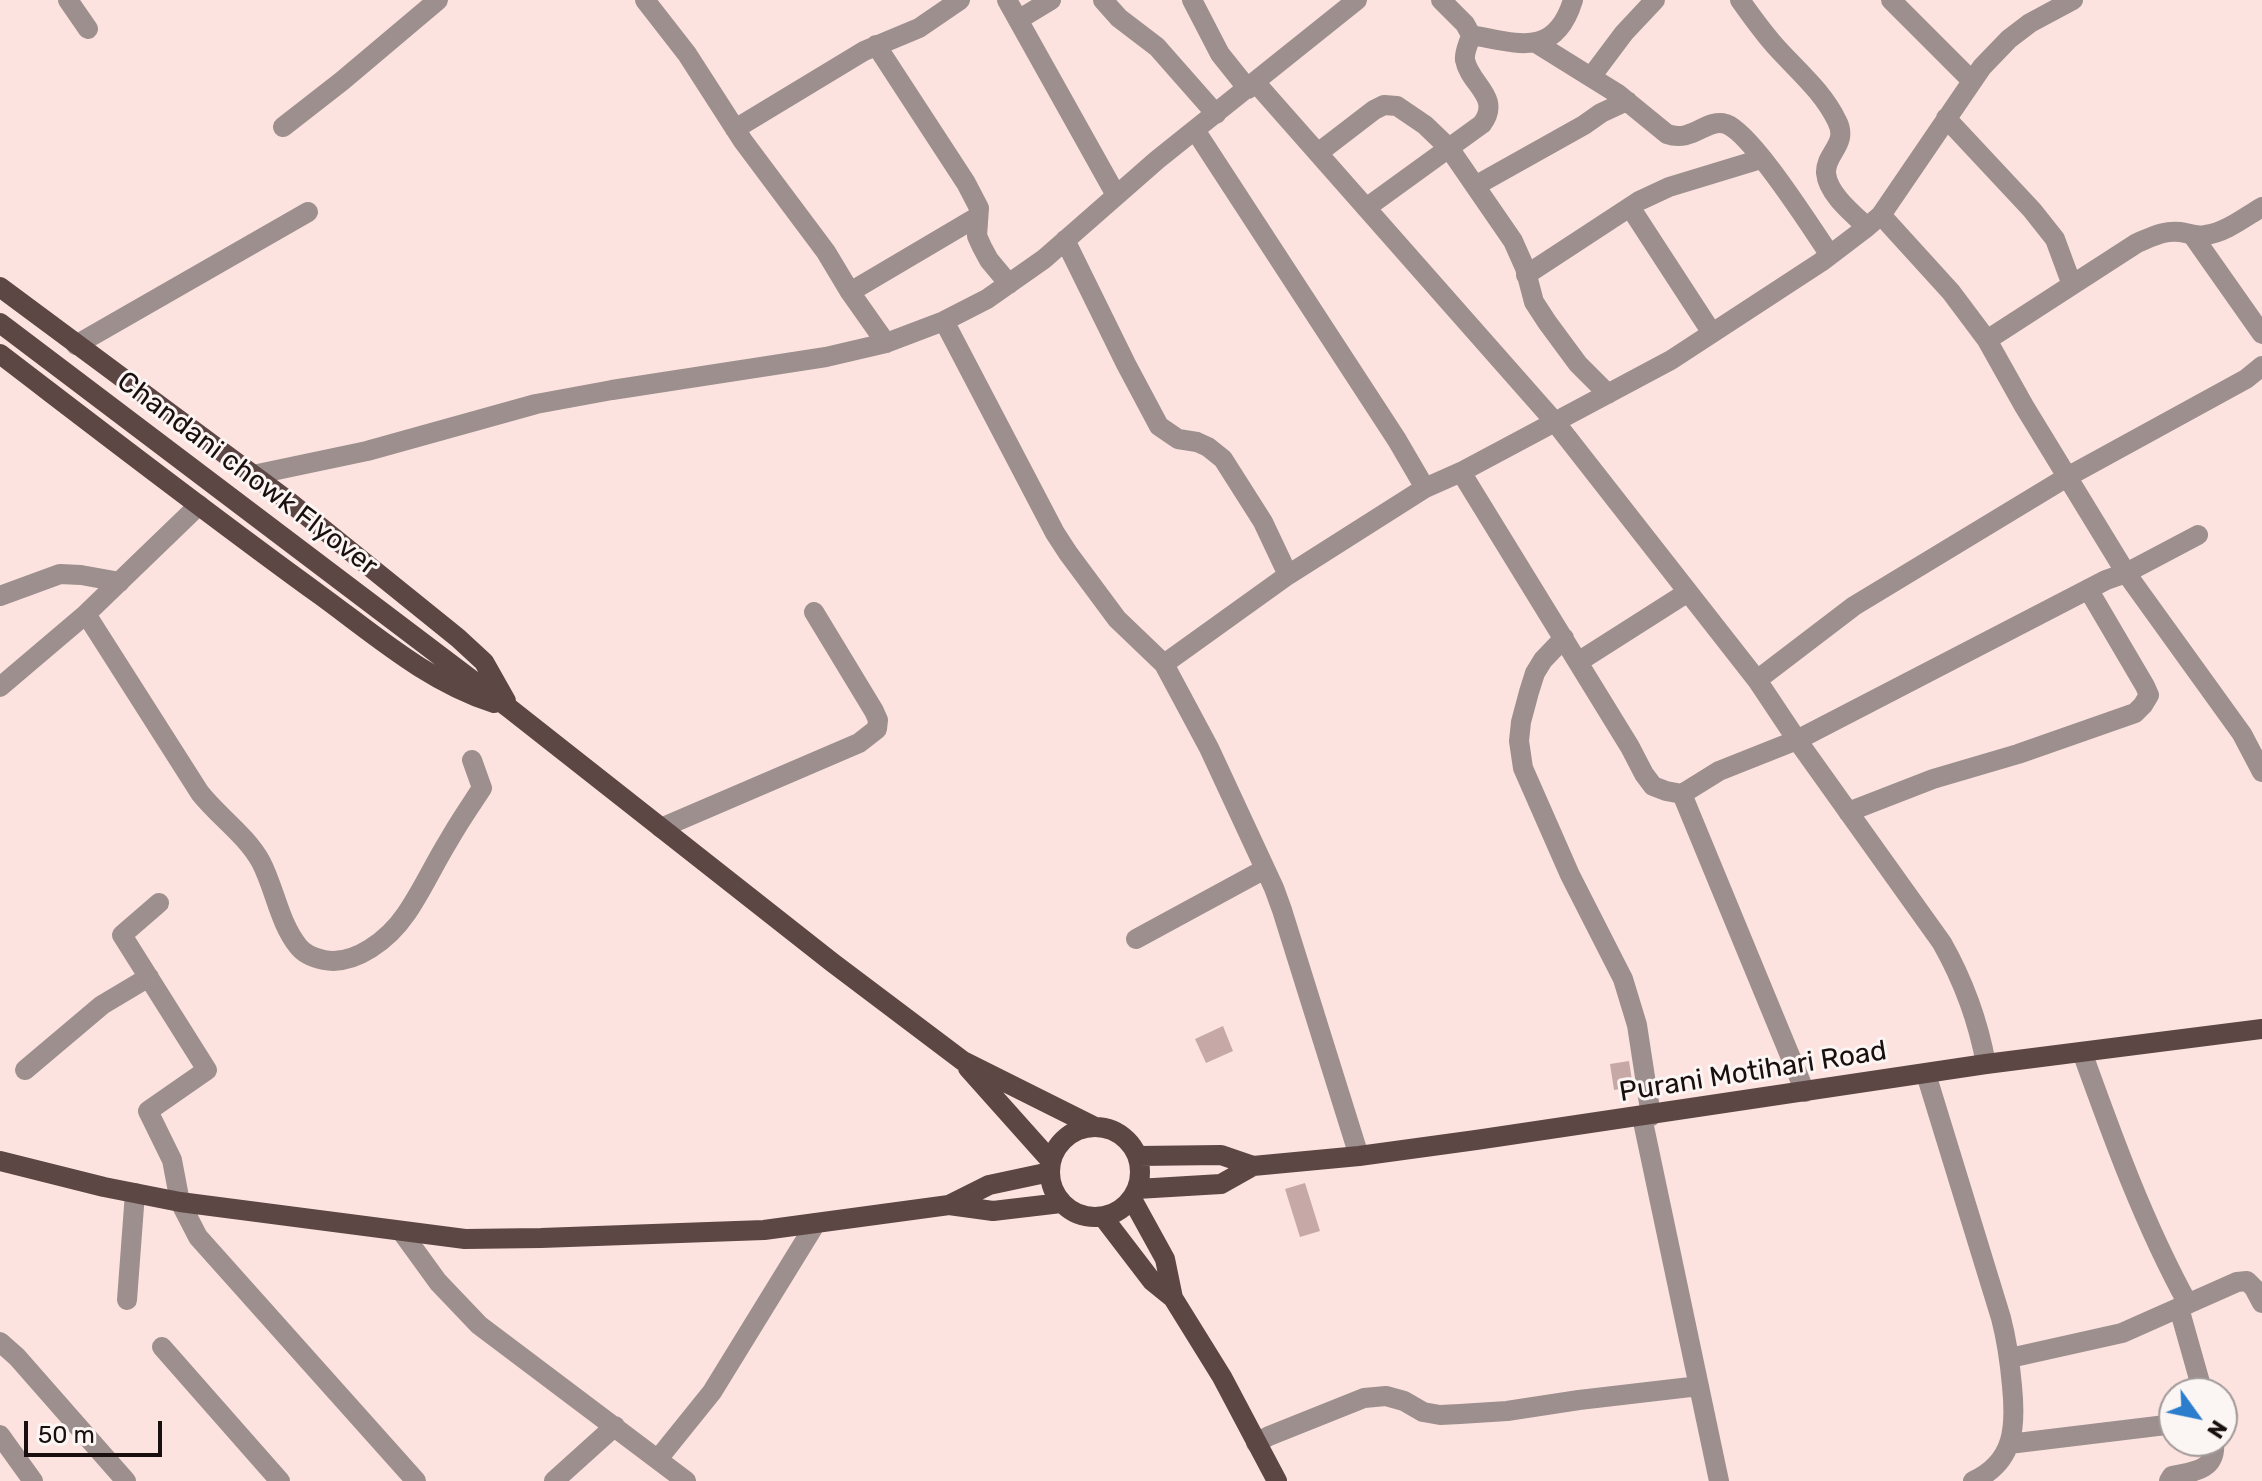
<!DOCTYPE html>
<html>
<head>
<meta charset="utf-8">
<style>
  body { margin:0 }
  #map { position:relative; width:2262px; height:1481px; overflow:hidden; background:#fce3e0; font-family:Rubik,sans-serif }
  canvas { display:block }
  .north { position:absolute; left:2158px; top:1377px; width:80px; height:80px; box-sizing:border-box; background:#fbf5f4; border:2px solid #a19998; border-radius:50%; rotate:123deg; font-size:22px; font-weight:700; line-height:32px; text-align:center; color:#190f0e }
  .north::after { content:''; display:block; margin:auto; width:28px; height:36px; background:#2d7dcd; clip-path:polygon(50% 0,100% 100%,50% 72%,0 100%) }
  .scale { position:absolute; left:24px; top:1421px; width:138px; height:36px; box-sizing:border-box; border:4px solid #190f0e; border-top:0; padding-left:10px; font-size:24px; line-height:28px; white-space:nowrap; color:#190f0e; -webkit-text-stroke:6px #fbf5f4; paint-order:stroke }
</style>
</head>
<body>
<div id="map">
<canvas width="2262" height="1481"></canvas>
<div class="north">N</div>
<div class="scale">50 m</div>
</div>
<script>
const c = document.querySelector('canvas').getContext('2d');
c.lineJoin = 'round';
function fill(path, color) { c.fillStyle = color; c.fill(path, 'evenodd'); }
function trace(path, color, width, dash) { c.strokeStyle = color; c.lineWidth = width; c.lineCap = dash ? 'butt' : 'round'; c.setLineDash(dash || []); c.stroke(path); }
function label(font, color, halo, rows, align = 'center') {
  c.font = font + ' Rubik,sans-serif'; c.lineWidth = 6; c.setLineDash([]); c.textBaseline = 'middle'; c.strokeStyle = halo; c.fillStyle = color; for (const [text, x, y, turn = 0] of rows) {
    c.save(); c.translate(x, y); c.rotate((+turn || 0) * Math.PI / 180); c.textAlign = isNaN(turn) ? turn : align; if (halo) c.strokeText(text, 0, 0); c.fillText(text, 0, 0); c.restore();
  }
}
const building = new Path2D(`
  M1223,1026L1233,1051L1206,1063L1195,1039Z
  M1629,1061L1633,1087L1614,1090L1610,1064Z
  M1305,1183L1320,1231L1300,1237L1285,1189Z`);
const minor = new Path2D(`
  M68,0L88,29
  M645,0L687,54L743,141L826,252L850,292L886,343
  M1007,0L1116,195
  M1103,0L1119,18L1157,47L1216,114
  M1192,0L1220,54L1248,89
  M1740,0C1752,17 1764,34 1778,49C1799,72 1823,92 1837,121C1849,144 1825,153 1826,173C1828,194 1852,213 1867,227
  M1891,0L1972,81
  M1018,20L1051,0
  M1471,35C1517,43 1555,59 1573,0
  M1536,43L1618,94L1667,134C1693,143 1706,118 1726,124C1752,133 1812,229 1830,255
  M876,45L966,183L979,208L977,236L982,247L989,260L1009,284
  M1591,77L1624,33L1655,0
  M1256,83L1555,422L1757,680L1797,740L1942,943C1964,982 1978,1020 1986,1064
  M1946,118L2032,210L2055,239L2072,285
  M283,127L342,81L438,0
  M735,129L864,51L919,28L960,0
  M1195,130L1397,440L1425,488
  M1318,153L1374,110L1384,105L1397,106L1425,125L1449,148L1513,241L1525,268L1534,302L1547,322L1578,364L1608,394
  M1475,186L1584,125L1601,113L1627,101
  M1630,207L1712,333
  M1366,208L1482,124C1502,97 1470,85 1465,60C1464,51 1469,44 1471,35L1465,24L1441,0
  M1881,215L1951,292L1987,340L2024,406L2126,573L2242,734L2262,772
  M2193,236L2262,334
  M1065,240L1126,364L1159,426L1178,439L1197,442L1208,447L1223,459L1263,522L1288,575
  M1526,275L1639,201L1669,187L1761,159
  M850,292L977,217
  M944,321L1055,533L1068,553L1117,619L1164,664L1209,748L1274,888L1282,910L1359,1156
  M1987,340L2137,243C2152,237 2164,230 2180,232C2189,233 2195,237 2205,235C2225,233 2245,217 2262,207
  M76,345L308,212
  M1461,472L1630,747L1644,774L1653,786L1666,791L1682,794L1719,771L1797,740L2106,580L2126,573L2198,535
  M253,475L367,451L536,404L612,390L826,357L886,343L944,321L987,299L1044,259L1157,160L1357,0
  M0,596L60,574L81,575L120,582
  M86,614L200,793C219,817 246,835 261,862C275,889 279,922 298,946C304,954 314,958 324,960C355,966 389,939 406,914C422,891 434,864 449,840C459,822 471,805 482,788L472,760
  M1564,638L1543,660L1535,673L1529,692L1521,722L1519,741L1523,768L1570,875L1623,979L1637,1025L1651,1116
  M1578,662L1688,592
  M1164,664L1288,575L1425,488L1461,472L1671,360L1821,262L1867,227L1881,215L1982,67L2009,39L2030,23L2073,0
  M1757,680L1854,606L2067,477L2246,379L2262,366
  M0,687L86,614L199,505
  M1682,794L1805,1092
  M1848,812L1933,779L2018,754L2135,713L2143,705L2149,695L2145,686L2088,589
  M661,828L859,743L877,729L878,720L874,711L814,612
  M159,903L122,935L207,1070L148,1111L172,1160L180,1202L198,1237L416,1481
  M1136,939L1265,869
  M2082,1052C2113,1138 2144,1224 2188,1304
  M25,1070L102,1005L149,977
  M1926,1074L2001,1318C2007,1341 2010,1363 2012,1386C2016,1426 2015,1462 1973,1481
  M1642,1117L1719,1481
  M401,1231L438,1282L479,1325L686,1481
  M127,1300L135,1193
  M2179,1308L2203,1393
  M0,1342L17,1357L126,1481
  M162,1347L280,1481
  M2010,1358L2122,1333L2237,1282L2247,1281L2254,1288L2262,1303
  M0,1435L33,1481
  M1256,1443L1269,1436L1364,1398L1386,1396L1404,1401L1423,1412L1440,1415L1460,1414L1507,1411L1579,1400L1699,1386
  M2009,1444L2174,1424
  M658,1459L712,1392L816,1223
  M554,1481L615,1426
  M2169,1481L2172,1476C2194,1471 2217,1471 2214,1441`);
const major = new Path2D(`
  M0,287L287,500L458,638L484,662L506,701
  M0,323L509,708L833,963L963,1061L1093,1126
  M0,354C106,435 212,517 320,595C375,635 428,682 494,703
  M968,1068L1051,1161
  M1050 1172a45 45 0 1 1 90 0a45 45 0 1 1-90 0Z
  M1138,1156L1221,1155L1253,1166
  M0,1161L104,1187L180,1202L465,1239L541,1238L764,1230L949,1205L993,1211L1061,1203
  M1137,1189L1221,1184L1253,1166L1359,1156L1476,1140L1986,1064L2262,1029
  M1132,1199L1165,1259L1173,1298
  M949,1205L989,1185L1050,1172
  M1103,1217L1152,1281L1173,1298L1222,1377L1277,1481`);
const streetNames = [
  ["Chandani chowk Flyover",247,474,37],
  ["Purani Motihari Road",1753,1072,-9]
];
fill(building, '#c6a9a6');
trace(minor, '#9c8f8e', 20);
trace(major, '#5c4744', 20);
label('28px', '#190f0e', '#fbf5f4', streetNames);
</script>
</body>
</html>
